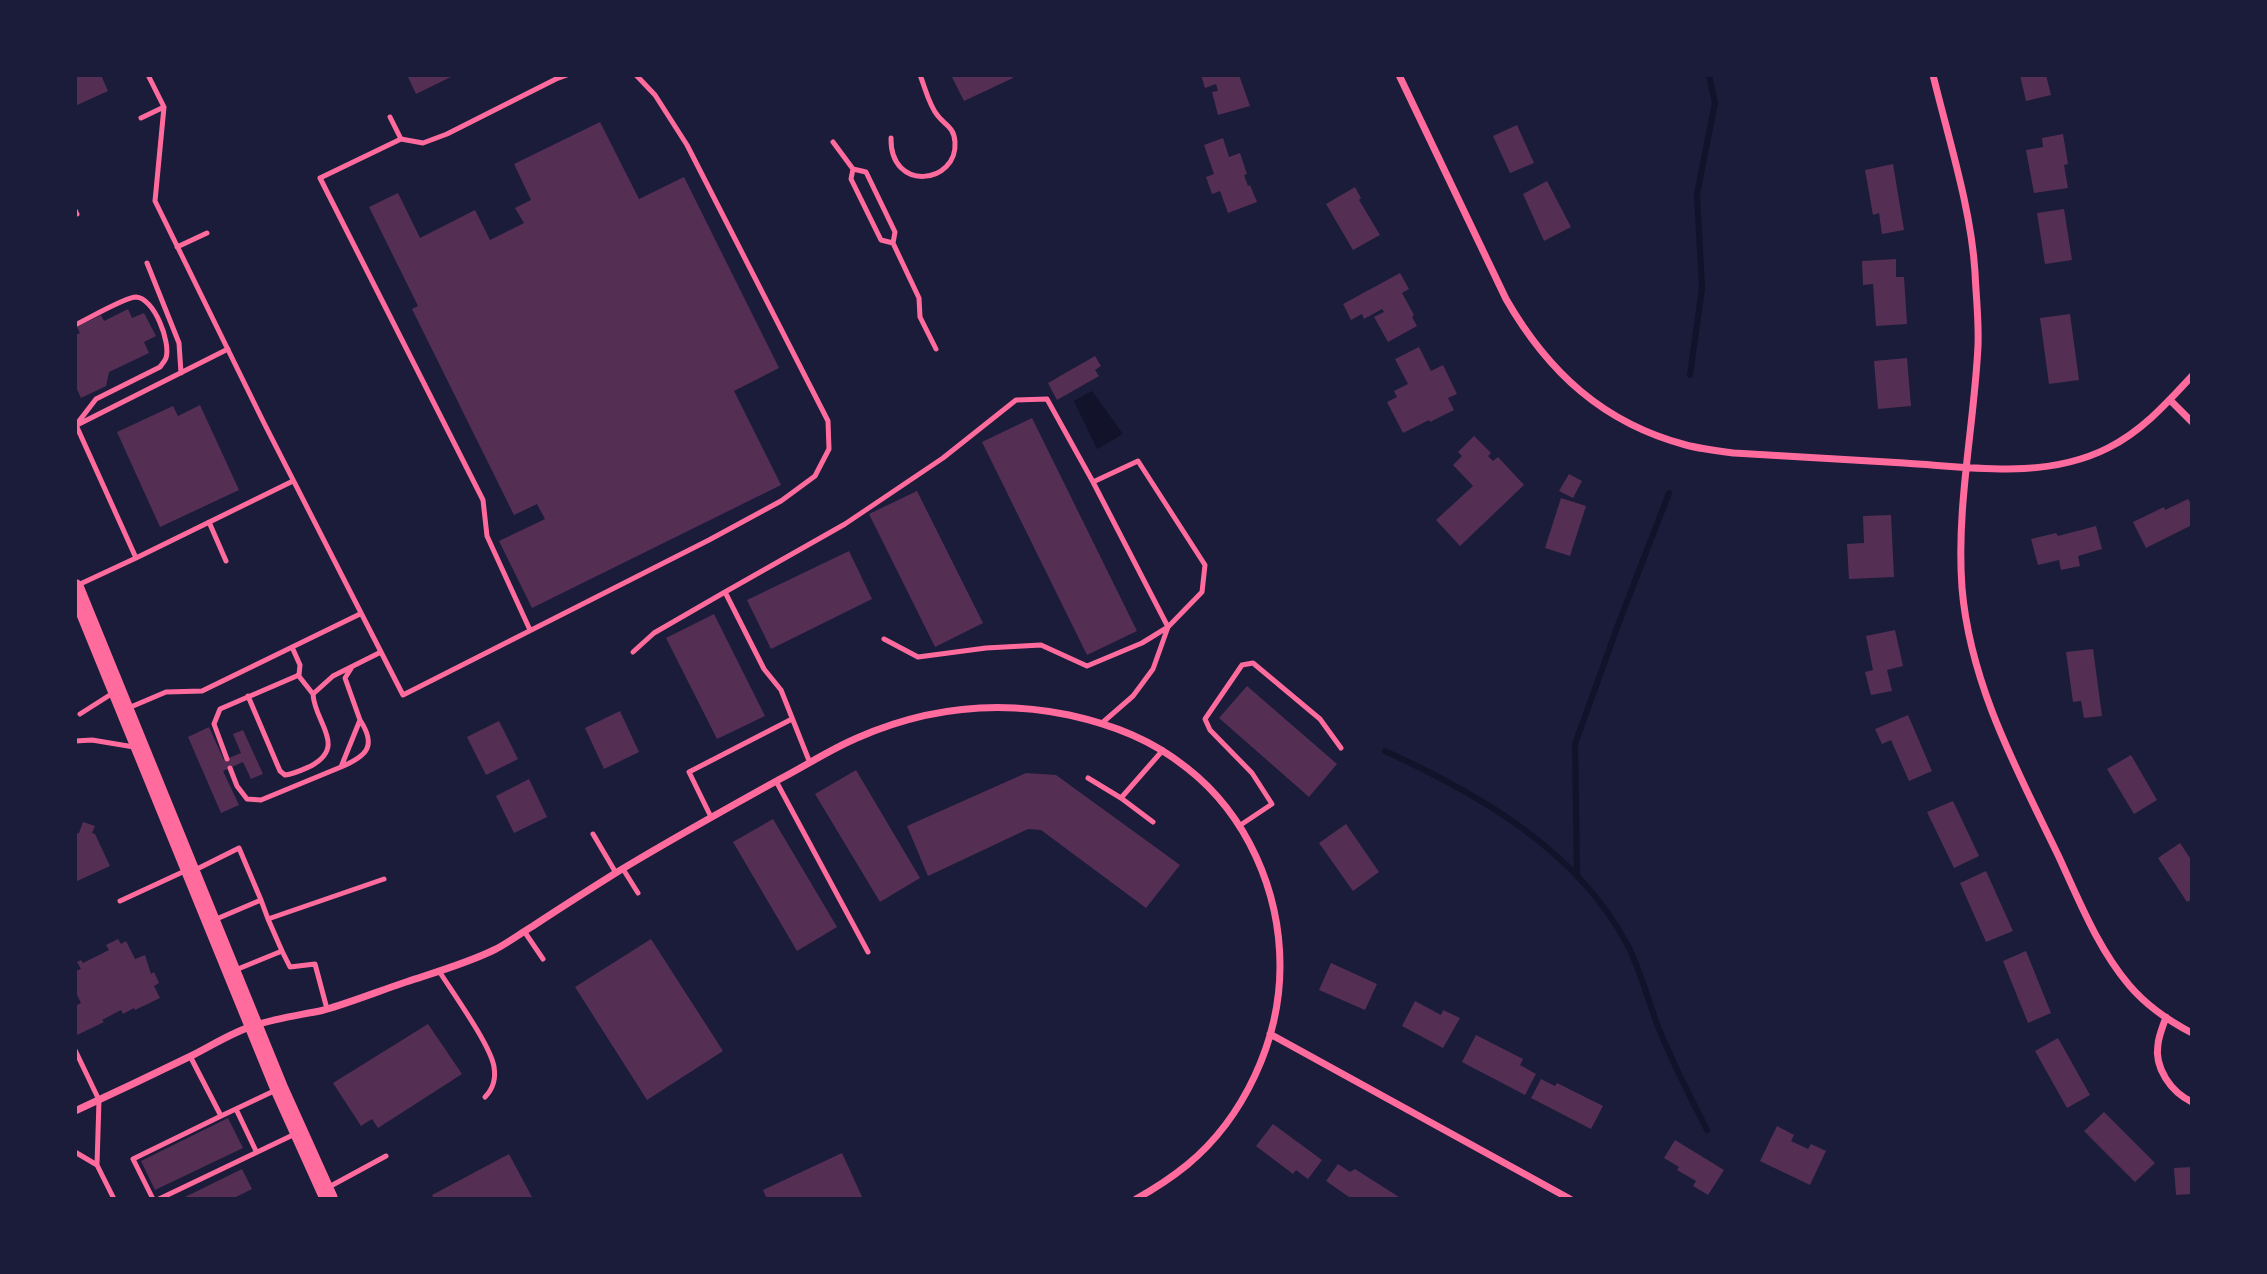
<!DOCTYPE html>
<html>
<head>
<meta charset="utf-8">
<style>
  body { margin:0 }
  #map { position:relative; width:2267px; height:1274px; overflow:hidden; background:#1b1b3a; font-family:Commissioner,sans-serif }
  canvas { display:block }
  .frame { position:absolute; inset:0; border:77px solid #1b1b3a; pointer-events:none }
</style>
</head>
<body>
<div id="map">
<canvas width="2267" height="1274"></canvas>
<div class="frame"></div>
</div>
<script>
const c = document.querySelector('canvas').getContext('2d');
c.lineJoin = 'round';
function fill(path, color) { c.fillStyle = color; c.fill(path, 'evenodd'); }
function trace(path, color, width, dash) { c.strokeStyle = color; c.lineWidth = width; c.lineCap = dash ? 'butt' : 'round'; c.setLineDash(dash || []); c.stroke(path); }
const water = new Path2D(`
  M1092,391L1123,434L1097,449L1074,401Z`);
const stream = new Path2D(`
  M1690,375L1702,288L1697,194L1715,103L1709,75
  M1385,751C1479,794 1577,850 1627,944C1640,969 1647,997 1657,1024C1671,1060 1689,1095 1707,1130
  M1577,875L1575,744L1618,625L1669,493`);
const building = new Path2D(`
  M75,75H101L108,91L75,106Z
  M407,75H455L416,94Z
  M951,75H1011L1013,78L964,101Z
  M1201,75H1239L1250,106L1218,115L1212,92L1218,91L1216,84L1205,88Z
  M2020,75H2046L2051,95L2026,101Z
  M600,122L639,199L684,177L779,368L734,391L781,485L532,608L499,541L545,519L537,504L514,515L412,309L418,306L369,207L398,193L420,238L475,210L490,240L524,223L515,208L531,200L514,164Z
  M1517,125L1534,163L1510,173L1493,136Z
  M2063,134L2068,164L2064,165L2068,188L2034,193L2026,150L2043,147L2042,138Z
  M1223,138L1229,157L1240,153L1247,174L1244,175L1248,186L1250,185L1257,202L1228,213L1220,191L1212,194L1206,177L1214,174L1204,145Z
  M1893,164L1904,230L1882,234L1879,213L1873,215L1865,170Z
  M1547,181L1571,227L1544,241L1523,194Z
  M1355,187L1361,198L1359,200L1380,235L1353,250L1326,204Z
  M2064,209L2072,260L2045,264L2037,213Z
  M1896,259V277H1904L1907,324L1876,326L1873,284L1863,285L1862,261Z
  M1400,273L1409,289L1402,293L1414,315L1412,317L1417,326L1388,342L1374,317L1384,312L1382,309L1364,319L1362,314L1351,320L1343,304Z
  M128,309L132,318L144,313L156,336L144,342L149,353L109,372L106,386L81,398L75,385V335L80,333L77,327L101,315L104,321Z
  M2070,314L2079,380L2049,384L2040,318Z
  M1419,347L1431,371L1443,365L1457,394L1448,398L1454,410L1430,422L1429,420L1403,433L1387,402L1397,397L1394,391L1408,384L1395,359Z
  M1095,356L1101,366L1095,370L1099,376L1057,400L1048,383Z
  M1907,358L1911,406L1878,409L1874,361Z
  M200,405L239,490L160,527L117,432L173,406L178,416Z
  M1032,418L1137,631L1087,655L982,442Z
  M1474,436L1491,453L1488,456L1493,461L1498,457L1524,485L1460,546L1436,520L1473,486L1453,465L1462,456L1458,452Z
  M1569,474L1582,481L1573,498L1559,491Z
  M917,491L983,623L935,647L869,514Z
  M1561,498L1586,506L1570,556L1545,548Z
  M2188,499L2192,505V525L2146,548L2133,522L2164,507L2165,510Z
  M1891,515L1894,577L1849,579L1847,544L1864,543L1863,516Z
  M2096,526L2102,549L2078,556L2080,566L2061,570L2059,560L2038,565L2031,539L2056,533L2058,536Z
  M849,551L872,599L771,649L747,600Z
  M714,614L765,716L717,739L666,638Z
  M1895,630L1903,666L1887,670L1892,691L1871,695L1865,672L1873,670L1866,636Z
  M2093,649L2102,716L2084,718L2081,701L2073,702L2066,652Z
  M1247,686L1337,764L1309,797L1219,718Z
  M620,711L639,752L604,769L585,728Z
  M1908,715L1932,771L1909,781L1891,740L1882,744L1875,729Z
  M499,721L518,759L486,775L467,737Z
  M209,727L224,760L241,753L233,734L243,730L263,774L251,779L243,762L223,771L239,805L221,813L188,737Z
  M2131,755L2157,800L2134,814L2107,769Z
  M856,770L920,878L880,902L815,794Z
  M1026,773L1056,775L1180,865L1146,908L1041,830L1028,829L928,876L907,826Z
  M529,779L547,817L514,833L496,796Z
  M1953,801L1979,856L1954,868L1927,812Z
  M773,819L837,927L797,951L733,842Z
  M83,822L95,826L92,833L95,834L110,866L75,882V834L79,833Z
  M1346,824L1379,872L1353,891L1319,843Z
  M2180,843L2192,861V899L2187,902L2158,858Z
  M1986,871L2013,931L1986,942L1960,883Z
  M118,939L121,944L126,941L135,959L145,955L151,974L154,972L159,983L154,986L160,998L135,1010L134,1008L123,1014L121,1010L102,1020L104,1022L75,1036V1006L81,1003L75,991V971L81,969L77,962L81,960L83,963L109,950L106,945Z
  M651,939L723,1051L647,1100L575,987Z
  M2026,951L2051,1013L2028,1023L2003,961Z
  M1331,963L1377,984L1365,1010L1319,990Z
  M1415,1001L1441,1015L1443,1010L1460,1018L1443,1048L1402,1026Z
  M428,1024L462,1074L378,1128L372,1119L361,1126L333,1083Z
  M1476,1035L1523,1059L1520,1065L1536,1074L1525,1095L1462,1062Z
  M2058,1038L2090,1095L2067,1108L2035,1051Z
  M1541,1079L1555,1086L1557,1083L1603,1106L1591,1129L1531,1098Z
  M2104,1112L2155,1163L2135,1182L2084,1131Z
  M228,1118L243,1148L155,1190L141,1161Z
  M1273,1124L1322,1160L1308,1179L1296,1170L1293,1174L1256,1146Z
  M1777,1126L1794,1135L1791,1141L1808,1149L1811,1144L1826,1151L1810,1185L1760,1161Z
  M1675,1140L1724,1170L1708,1195L1693,1186L1696,1181L1677,1170L1679,1167L1664,1158Z
  M842,1153L863,1199H767L763,1190Z
  M509,1154L533,1199H434L432,1195Z
  M1338,1164L1350,1172L1355,1169L1402,1199H1352L1326,1181Z
  M2192,1167V1194L2176,1195L2174,1168Z
  M242,1169L252,1189L232,1199H181Z`);
const service = new Path2D(`
  M148,75L164,107L155,201L264,423L403,695L709,540L781,501L815,476L829,449L828,421L687,145L655,95L636,75
  M390,117L401,139L320,178L483,500L487,536L530,630
  M141,118L164,107
  M891,138C890,193 958,184 955,142C954,127 945,125 938,116C929,106 925,87 920,75
  M401,139L423,143L447,134L556,79L567,75
  M833,142L853,169L866,172L895,232L893,243L919,298L920,317L936,349
  M853,169L851,179L881,240L893,243
  M75,210L77,214
  M177,247L207,233
  M147,263L179,343L181,373
  M75,325C88,319 125,297 136,297C154,298 171,342 166,358C165,361 162,364 160,367L96,399L76,425
  M79,424L228,349
  M76,425L136,558L78,585
  M1093,482L1168,627L1153,669L1133,696L1102,723
  M209,522L226,561
  M136,558L293,481
  M633,652L654,633L725,592
  M298,675L313,694
  M248,696L280,771L285,775C294,774 302,770 311,766C348,746 314,722 313,694L333,676L381,652
  M126,709L166,692L202,691L360,614
  M80,714L113,693
  M75,741L92,740L134,747
  M227,759L214,724L220,709L299,675L300,665L292,647
  M810,763L781,690L764,669L725,592L845,524L943,458L1016,400L1047,399L1093,482L1138,461L1205,565L1202,592L1168,627L1142,643L1087,666L1041,645L986,648L918,657L884,639
  M341,767C367,756 377,746 360,720
  M230,768L237,786L247,799L261,800L341,767L360,720L345,678L352,667
  M1088,778L1121,798L1153,822
  M776,781L868,952
  M1121,798L1163,750
  M711,817L689,772L792,719
  M1239,826L1272,804L1252,773L1210,730L1205,719L1242,665L1253,663L1320,719L1341,748
  M593,834L616,873
  M623,869L638,893
  M193,871L239,848L261,900L214,920
  M261,900L268,919L384,879
  M120,901L187,870
  M524,931L543,959
  M282,951L290,967L315,964L327,1009
  M233,971L282,951L268,919
  M439,971C453,993 491,1046 494,1067C496,1079 493,1089 485,1097
  M75,1050L99,1100L97,1165L114,1199
  M190,1056L221,1116L276,1090
  M236,1109L256,1151
  M75,1152L97,1165
  M327,1188L386,1156
  M153,1199L133,1159L221,1116
  M159,1199L295,1134`);
const minor = new Path2D(`
  M1399,75L1506,299C1548,372 1603,423 1686,445C1701,449 1718,451 1734,453C1790,456 1847,460 1904,463C1971,467 2045,480 2108,448C2142,431 2166,404 2192,376
  M1933,75C1948,137 1971,208 1975,272C1976,296 1979,321 1978,346C1974,427 1956,507 1962,588C1970,684 2017,770 2058,855C2079,900 2097,947 2129,985C2145,1004 2169,1021 2192,1033
  M2170,400L2192,422
  M2166,1017C2163,1026 2159,1035 2158,1044C2154,1068 2171,1092 2192,1102
  M1270,1034L1570,1199
  M75,1111C114,1093 154,1074 193,1055C213,1045 234,1031 256,1025C278,1018 301,1015 324,1010C352,1002 379,991 406,982C436,972 468,963 496,949C509,942 521,933 533,926C560,908 587,891 614,874C668,841 724,810 780,779C805,766 831,749 857,738C925,708 997,700 1069,715C1114,725 1152,740 1187,768C1247,815 1280,891 1280,966C1280,1040 1244,1118 1187,1165C1171,1178 1154,1189 1136,1199`);
const primary = new Path2D(`
  M75,588L279,1088L329,1199`);
fill(water, '#12122b');
trace(stream, '#12122b', 6);
fill(building, '#542f53');
trace(service, '#ff6b9d', 5);
trace(minor, '#ff6b9d', 7);
trace(primary, '#ff6b9d', 18);
</script>
</body>
</html>
